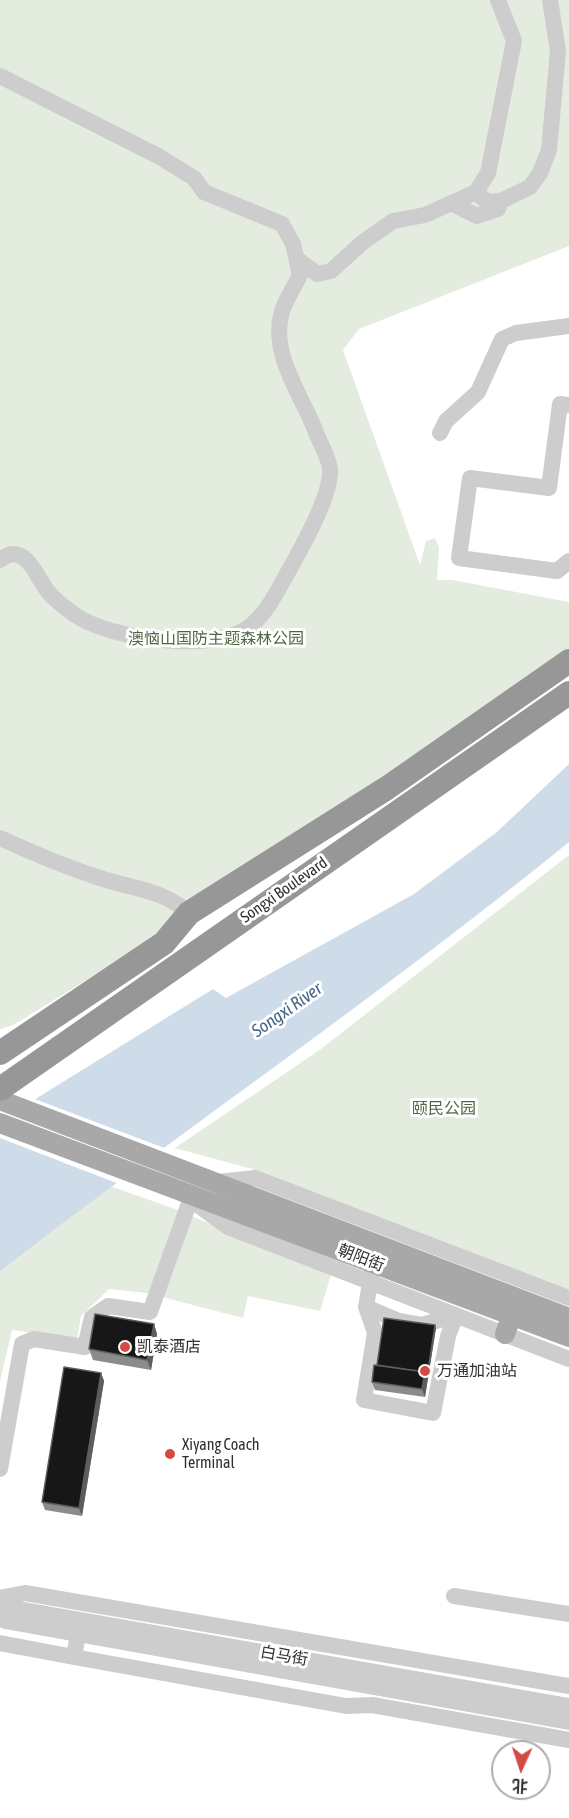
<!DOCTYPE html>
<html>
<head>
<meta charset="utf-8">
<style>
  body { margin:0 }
  #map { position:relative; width:569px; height:1818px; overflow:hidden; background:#fff; font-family:"Asap Condensed","Noto Sans SC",sans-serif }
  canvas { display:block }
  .north { position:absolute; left:491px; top:1740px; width:60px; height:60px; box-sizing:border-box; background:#fff; border:2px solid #acacac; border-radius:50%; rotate:183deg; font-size:16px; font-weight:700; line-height:24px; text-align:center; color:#303030 }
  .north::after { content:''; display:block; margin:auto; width:21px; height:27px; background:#d44b45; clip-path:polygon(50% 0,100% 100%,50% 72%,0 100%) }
</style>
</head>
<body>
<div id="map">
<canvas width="569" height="1818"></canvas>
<div class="north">北</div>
</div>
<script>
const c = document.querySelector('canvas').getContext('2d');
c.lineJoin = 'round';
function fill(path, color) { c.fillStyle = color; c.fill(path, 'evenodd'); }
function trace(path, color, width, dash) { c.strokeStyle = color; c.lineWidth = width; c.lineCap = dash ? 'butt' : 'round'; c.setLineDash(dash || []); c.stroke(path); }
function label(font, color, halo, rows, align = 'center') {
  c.font = font + ' "Asap Condensed","Noto Sans SC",sans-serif'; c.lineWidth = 6; c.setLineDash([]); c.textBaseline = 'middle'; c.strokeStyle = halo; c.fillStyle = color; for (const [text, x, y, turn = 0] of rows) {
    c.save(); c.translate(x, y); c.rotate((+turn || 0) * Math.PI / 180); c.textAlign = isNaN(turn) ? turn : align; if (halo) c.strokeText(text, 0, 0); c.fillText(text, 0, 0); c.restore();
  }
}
const green = new Path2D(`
  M0,0H569V246L359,329L343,350L420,565L426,541L435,538L439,548L437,580H452L569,602V661L234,890L13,1025L0,1029Z
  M569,855V1290L252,1169L175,1148L321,1049Z
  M96,1181L175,1209L331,1275L320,1311L248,1296L243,1318L147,1293L109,1289L81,1316L77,1339L12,1330L0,1381V1253Z`);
const water = new Path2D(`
  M569,764V842C385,992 188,1126 0,1271V1124L37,1098L213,989L226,998L414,894L497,832Z`);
const pier = new Path2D(`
  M32,1098L167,1149L119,1184L0,1138V1121Z`);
const minor = new Path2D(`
  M0,76L158,156L194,178L204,192L282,224L293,244L300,275C295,286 286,299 282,311C269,355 303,396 317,435C321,445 329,458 330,469C332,493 304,543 292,565C279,587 267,616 245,630C208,652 110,639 75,615C67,609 57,602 50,594C37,580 26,539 0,560
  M501,201L530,187L540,173L549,150L558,51L550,0
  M453,204L477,216L498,209L501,201L487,202L476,192
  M297,259L317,274L331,271L363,242L393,221L425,215L476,192L488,173L514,41L498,0
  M569,405L560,404L549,488L470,478L459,558L557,571L569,561
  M440,433L446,421L478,392L502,339L516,333L569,326
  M0,838C33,853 65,867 100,878C133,889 161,889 189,913
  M217,1182L255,1178L569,1298
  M187,1197L228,1227L569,1359
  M372,1271L366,1307L375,1333L364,1400L433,1413L448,1336L456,1315
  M366,1307L399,1321L422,1325L456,1315
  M0,1469L22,1344L34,1339L85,1347L92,1317L108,1306L150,1312L192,1195
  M454,1596L569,1614
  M0,1598L25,1593L569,1686
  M0,1606L569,1706
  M0,1617L5,1621L569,1722
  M78,1634L74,1657L346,1706L372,1705L569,1740
  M0,1643L74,1657`);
const major = new Path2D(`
  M0,1100L569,1318
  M0,1123L569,1337
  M505,1334L512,1315`);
const highway = new Path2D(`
  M0,1053L164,943L189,913L387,788L569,661
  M0,1089L569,693`);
const wall = new Path2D(`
  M154,1324L157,1334L151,1370L93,1360L89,1349Z
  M436,1328L425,1397L375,1390L372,1382L377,1365Z
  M101,1373L104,1381L82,1516L45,1510L42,1502Z`);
const shadedWall = new Path2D(`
  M154,1324L157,1334L151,1370L147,1360Z
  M435,1325L436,1328L425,1397L422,1389Z
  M101,1373L104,1381L82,1516L79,1508Z`);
const building = new Path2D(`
  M95,1314L154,1324L147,1360L89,1349Z
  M384,1318L435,1325L427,1377L425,1372L377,1365Z
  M374,1365L425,1372L422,1389L372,1382Z
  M64,1367L101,1373L79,1508L42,1502Z`);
const markers = [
  [125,1347,6,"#d44b45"],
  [425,1371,6,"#d44b45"],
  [170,1454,6,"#d44b45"]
];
const parkNames = [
  ["澳恼山国防主题森林公园",216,639],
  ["颐民公园",444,1109]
];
const streetNames = [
  ["Songxi Boulevard",284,890,-35],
  ["朝阳街",361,1258,21],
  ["白马街",284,1656,10]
];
const poiNames = [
  ["凯泰酒店",137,1347],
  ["万通加油站",437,1371],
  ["Xiyang Coach",182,1445],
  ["Terminal",182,1463]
];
const waterNames = [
  ["Songxi River",287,1010,-35]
];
fill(green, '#e4ebdf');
fill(water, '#cedbe9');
fill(pier, '#fff');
trace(minor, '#cdcdcd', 16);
trace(major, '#a8a8a8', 20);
trace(highway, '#979797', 24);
fill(wall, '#8b8b8b');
fill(shadedWall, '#5d5d5d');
fill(building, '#171717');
trace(building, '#5d5d5d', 1.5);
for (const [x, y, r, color] of markers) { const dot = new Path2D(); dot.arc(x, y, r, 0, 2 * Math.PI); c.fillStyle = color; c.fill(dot); trace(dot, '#fff', 2); }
label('16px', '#4f6841', '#fff', parkNames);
label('16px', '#303030', '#fff', streetNames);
label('16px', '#303030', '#fff', poiNames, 'left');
label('italic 18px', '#45678a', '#fff', waterNames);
</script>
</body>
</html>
